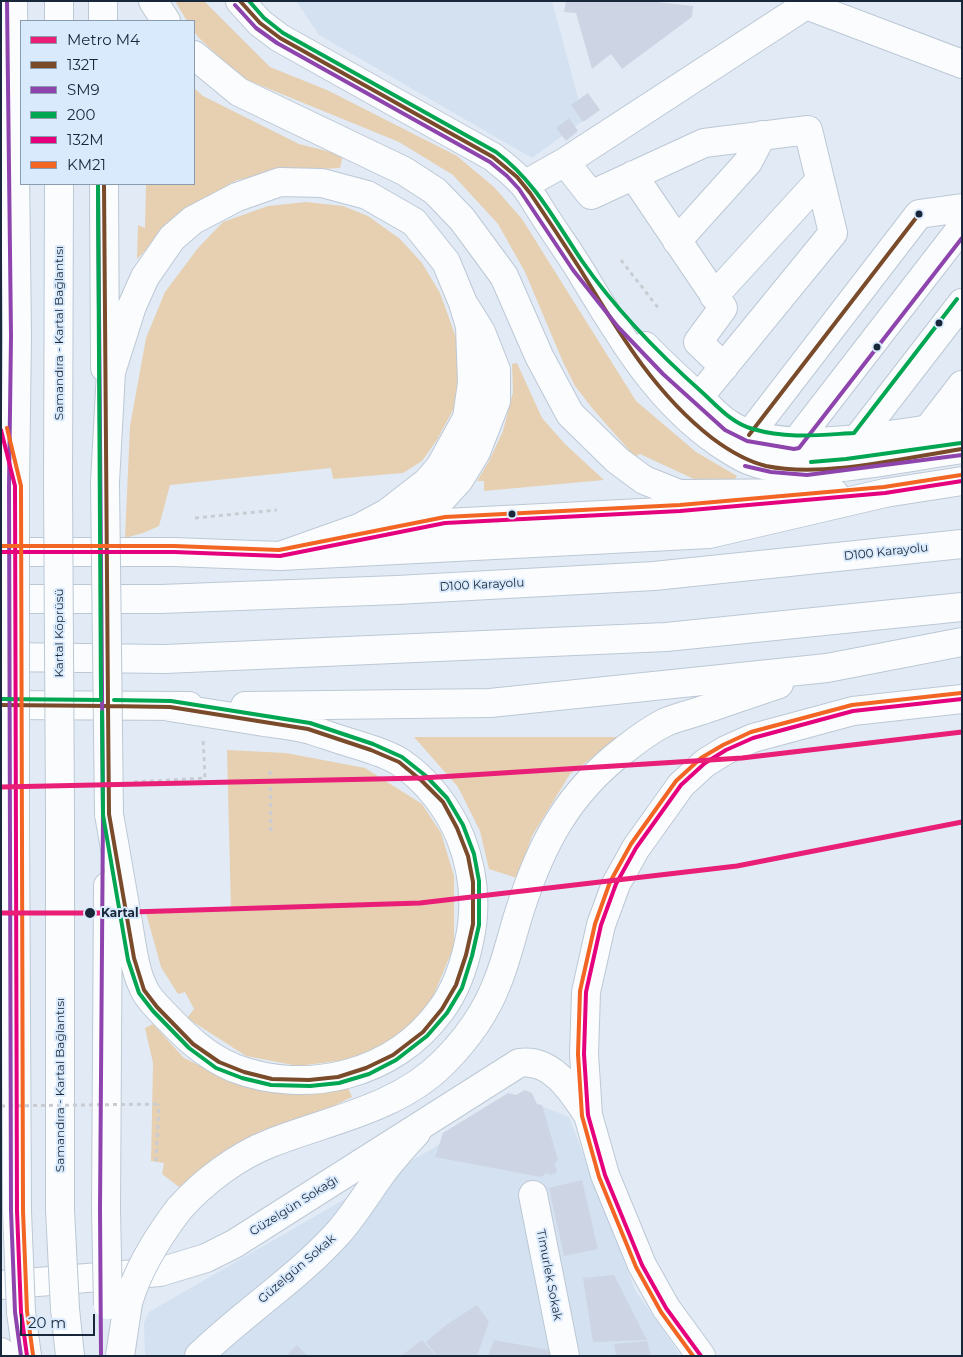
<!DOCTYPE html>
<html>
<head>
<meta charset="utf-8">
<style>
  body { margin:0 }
  #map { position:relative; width:963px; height:1357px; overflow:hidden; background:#e2ebf5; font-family:Montserrat,sans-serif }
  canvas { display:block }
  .frame { position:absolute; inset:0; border:2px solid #182739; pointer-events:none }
  .legend { position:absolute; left:20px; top:20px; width:175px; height:165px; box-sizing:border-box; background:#daeafd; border:1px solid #8c9caf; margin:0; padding:6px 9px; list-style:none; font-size:15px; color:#182739 }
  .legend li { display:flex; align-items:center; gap:10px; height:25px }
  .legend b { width:25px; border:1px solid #8c9caf }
  .scale { position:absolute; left:20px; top:1314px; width:75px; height:22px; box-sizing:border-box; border:2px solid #182739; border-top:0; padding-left:6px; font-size:15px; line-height:18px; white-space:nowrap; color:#182739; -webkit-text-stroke:4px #daeafd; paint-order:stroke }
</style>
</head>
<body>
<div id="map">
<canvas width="963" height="1357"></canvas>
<div class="frame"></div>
<ul class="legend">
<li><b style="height:6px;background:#e91e76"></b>Metro M4</li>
<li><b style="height:6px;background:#7a4b2a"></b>132T</li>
<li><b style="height:6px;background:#8e44ad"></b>SM9</li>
<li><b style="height:6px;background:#00a651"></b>200</li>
<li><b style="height:6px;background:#e5007d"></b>132M</li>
<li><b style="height:6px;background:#f26522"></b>KM21</li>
</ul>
<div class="scale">20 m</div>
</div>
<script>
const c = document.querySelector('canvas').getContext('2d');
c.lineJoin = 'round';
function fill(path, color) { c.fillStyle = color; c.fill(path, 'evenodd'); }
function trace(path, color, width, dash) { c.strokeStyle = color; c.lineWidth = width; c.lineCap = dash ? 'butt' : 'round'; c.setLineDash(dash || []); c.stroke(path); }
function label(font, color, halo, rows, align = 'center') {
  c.font = font + ' Montserrat,sans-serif'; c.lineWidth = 4; c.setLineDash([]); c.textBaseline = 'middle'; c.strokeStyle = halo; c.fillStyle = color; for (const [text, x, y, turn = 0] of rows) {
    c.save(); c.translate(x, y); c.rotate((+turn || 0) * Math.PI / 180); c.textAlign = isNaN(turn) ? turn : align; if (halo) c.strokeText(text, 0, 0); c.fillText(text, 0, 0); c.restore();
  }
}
const built = new Path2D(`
  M296,1H552L584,120L532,158L319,35Z
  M519,1097L569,1117L635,1290L681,1356H145L144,1323L149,1312L423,1154Z`);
const green = new Path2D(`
  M175,1H204L270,67L327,90L457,156L494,187L522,219L636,401L696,452L737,476L733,482L696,480L640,454L635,457L592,408L575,386L563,362L525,272L498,224L453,175L399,142L240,77L198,37L194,31V21H187Z
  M194,88L203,96L299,144L343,155L340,168L282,171L237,180L184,210L137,259L138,225L145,228L146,184H194Z
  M306,202L343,206L368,216L400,239L422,263L440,293L463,357L456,404L437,440L422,461L403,473L333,479L331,468L170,485L159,526L143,533L125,538L130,426L146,338L165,292L198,248L223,222L268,206Z
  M517,363L542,418L565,444L604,480L484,491V481H477L489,461L503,431L513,392L512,364Z
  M414,737H621L570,774L532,836L517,878L489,869L480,831L458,787Z
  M227,750L286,753L365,768L422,804L441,833L454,876V946L430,1004L396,1042L345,1060L298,1066L246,1056L187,1018L194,1009L185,992L178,994L161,967L146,913L231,911Z
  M153,1024L184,1058L235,1083L261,1091L301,1093L348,1088L352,1097L312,1116L252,1136L179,1187L162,1174L164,1163L151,1161L153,1063L145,1028Z`);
const building = new Path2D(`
  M566,1H647L693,6L692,17L622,69L611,54L592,69L576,13L564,12Z
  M588,93L600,110L583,122L571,105Z
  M569,118L578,131L566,141L556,128Z
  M525,1090L532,1093L537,1104L542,1105L558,1160L554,1164L557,1169L556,1173L551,1175L546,1173L541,1177L435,1157L443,1133L508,1093L516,1095Z
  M582,1180L598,1249L564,1256L549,1188Z
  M614,1275L647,1340L593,1342L583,1278Z
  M477,1305L489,1322L477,1356H437L426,1342L446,1325Z
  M422,1340L436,1356H401Z
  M494,1340L549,1350L550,1356H488Z
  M647,1341L651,1356H616L614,1344Z
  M297,1345L307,1356H286Z`);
const path = new Path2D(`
  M621,260L659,309
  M195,518L277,510
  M270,771L271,832
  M134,782L205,778L203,739
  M156,1161L159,1104`);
const minor = new Path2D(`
  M240,1L260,23L280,38L493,157C504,166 515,174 524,185C532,195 539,208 547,220C560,240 574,259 586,280C623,341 659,402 719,443C737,455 751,464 774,467C835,474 901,458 962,449
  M565,162L591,195L704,143L808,130L833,233L708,386
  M633,175L723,308L698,342L724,367
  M524,185L565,162L806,5L962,64
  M677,241L748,162L762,135
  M714,296L820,180
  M645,346C663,365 683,383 703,401C711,409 719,418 729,424C781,459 901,433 962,424
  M928,429L962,385
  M749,435L919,214L962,208
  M857,439L962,303
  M795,443L962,227
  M402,522L436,505L459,480L476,452L496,401V370L481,332L466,308
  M335,545L445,523L680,511L754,504
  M533,1195L565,1356
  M199,1356C243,1313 298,1278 339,1232C354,1215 366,1195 379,1177C390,1161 403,1147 416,1133`);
const major = new Path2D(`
  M885,493L962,481
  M1,1285L160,1272L206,1258L234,1244L519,1063C552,1058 572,1091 588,1115
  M701,1356L666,1308L642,1265L605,1175L588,1115L584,1054L586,992L601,925L616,884L636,848L681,785L705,763L726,750L753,738L853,711L962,699`);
const highway = new Path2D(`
  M13,1L17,336L15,486
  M103,1V21
  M153,1L166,21
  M59,21V1
  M194,55L239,92L404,171L435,191L462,219L504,276L539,356L570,414L617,460L644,480L679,494L834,493
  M104,184L105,368
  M105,482L111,372L132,306L145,277L172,238L193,220L237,197L280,182L322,183L367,195L414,222L446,262L463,303L470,326L472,383L467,418L440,467L427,482L387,513L359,528L280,556
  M58,483L59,184
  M1,552H174L280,556L709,534L885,493
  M1,599H161L397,590L654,576L962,544
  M1,657L165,659L666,637L962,607
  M1,705L189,706
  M245,706L490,703L827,668L962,642
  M15,813L17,1211
  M109,814C115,850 122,887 128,923C132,945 134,969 144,989C148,998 157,1007 164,1014C185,1036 205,1056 234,1068C307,1096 394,1075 441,1010C456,990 464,966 469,942C477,907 474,873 461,839C449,809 427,780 400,762C386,753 367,748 351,743C337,739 324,734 311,730C296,726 279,724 264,722C233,717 202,712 170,707
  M106,1209L108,886
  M179,1209C203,1182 237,1156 271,1143C329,1120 397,1109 443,1063C465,1041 486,1012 497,983C507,959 512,934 520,910C541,844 568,793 624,750C637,740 651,729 666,722C678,717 691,714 703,710C728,701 753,693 779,684
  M60,1210V814
  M65,1309L70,1356
  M21,1312L27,1356
  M1,1352L2,1356
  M120,1356L128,1303`);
const pathBridge = new Path2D(`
  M1,1106L159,1104`);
const highwayBridge = new Path2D(`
  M105,482L109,814
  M58,483L60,814
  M15,486V813
  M106,1209L108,1305
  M60,1210L65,1309
  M17,1211L21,1312
  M128,1303C138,1268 157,1238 179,1209`);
const bus1 = new Path2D(`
  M240,1L260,23L280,38L493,157L517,177L530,193C547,218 564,244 580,269C618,331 654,393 712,438C728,450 746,461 766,466C823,478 904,458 962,449
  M104,184L108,706
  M749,435L919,214
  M1,705L108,706
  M108,706L170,707L308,729L371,750L399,762L422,781L443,802L457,828L468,856L473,882V924L466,955L456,985L442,1009L423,1032L393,1055L366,1068L338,1077L309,1080L272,1079L244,1072L219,1062L193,1044L157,1007L144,990L134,958L109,814Z`);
const bus2 = new Path2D(`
  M7,1L11,336L9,486L11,1211L15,1312L21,1356
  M235,5L256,28L277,43L490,162L507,176L519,189L573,270L618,327L663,374L725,430L747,441L794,449L799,448L962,238
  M98,184L103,814L100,1209L101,1356
  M745,466L771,472L807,475L962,455`);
const bus3 = new Path2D(`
  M249,1L264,18L283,33L496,152C535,181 555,221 582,261C616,310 659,354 704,394C718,407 733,424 753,429C787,439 819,435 854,433L957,299
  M811,462L846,459L961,443
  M1,699L101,700L98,184
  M102,712L103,815L128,960L139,993L153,1011L189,1048L216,1068L242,1078L271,1085L310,1086L339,1083L369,1074L396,1060L427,1036L447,1013L462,988L472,956L479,925V881L474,854L463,825L447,798L426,776L402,757L373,744L310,723L171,701L114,700`);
const bus4 = new Path2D(`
  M1,430L15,486L17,1211L21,1312L27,1356
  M1,552H174L280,556L445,523L680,511L885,493L962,481
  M701,1356L666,1308L642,1265L605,1175L588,1115L584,1054L586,992L601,925L616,884L636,848L681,785L705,763L726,750L753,738L853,711L962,699`);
const bus5 = new Path2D(`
  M7,428L21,486L23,1211L27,1311L33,1355
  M1,546H174L279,550L445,517L680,505L884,487L961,475
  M693,1356L661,1312L636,1267L599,1177L582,1116L578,1054L580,991L595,924L610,882L631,844L676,781L701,758L723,745L751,732L852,705L961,693`);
const metro1 = new Path2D(`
  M1,787L422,778L742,758L962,732
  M1,913H100L420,903L737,866L962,822`);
const markers = [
  [919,214,4.5,"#182739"],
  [939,323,4.5,"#182739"],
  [877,347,4.5,"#182739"],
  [512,514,4.5,"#182739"],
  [90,913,6,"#182739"]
];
const streetNames = [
  ["Samandıra - Kartal Bağlantısı",59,333,-90],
  ["D100 Karayolu",886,552,-6],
  ["D100 Karayolu",482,585,-3],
  ["Kartal Köprüsü",59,633,-90],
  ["Samandıra - Kartal Bağlantısı",60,1085,-90],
  ["Güzelgün Sokağı",294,1206,-32],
  ["Güzelgün Sokak",297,1269,-41],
  ["Timurlek Sokak",549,1275,79]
];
const stopNames = [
  ["Kartal",101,913]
];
fill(built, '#d3e1f1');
fill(green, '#e6d0b1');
fill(building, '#cdd5e4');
trace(minor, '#bcc8d5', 30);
trace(major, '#bcc8d5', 30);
trace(highway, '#bcc8d5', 30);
trace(path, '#c9ccd2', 3, [4, 4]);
trace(minor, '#fbfcfe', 28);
trace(major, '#fbfcfe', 28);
trace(highway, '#fbfcfe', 28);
trace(highwayBridge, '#bcc8d5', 30, []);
trace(pathBridge, '#c9ccd2', 3, [4, 4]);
trace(highwayBridge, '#fbfcfe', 28);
trace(bus1, '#7a4b2a', 4);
trace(bus2, '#8e44ad', 4);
trace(bus3, '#00a651', 4);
trace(bus4, '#e5007d', 4);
trace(bus5, '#f26522', 4);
trace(metro1, '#e91e76', 5);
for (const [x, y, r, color] of markers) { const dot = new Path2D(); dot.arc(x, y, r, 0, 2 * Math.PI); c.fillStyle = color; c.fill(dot); trace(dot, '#daeafd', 2); }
label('12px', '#182739', '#daeafd', streetNames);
label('bold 12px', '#182739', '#daeafd', stopNames, 'left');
</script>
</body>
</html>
